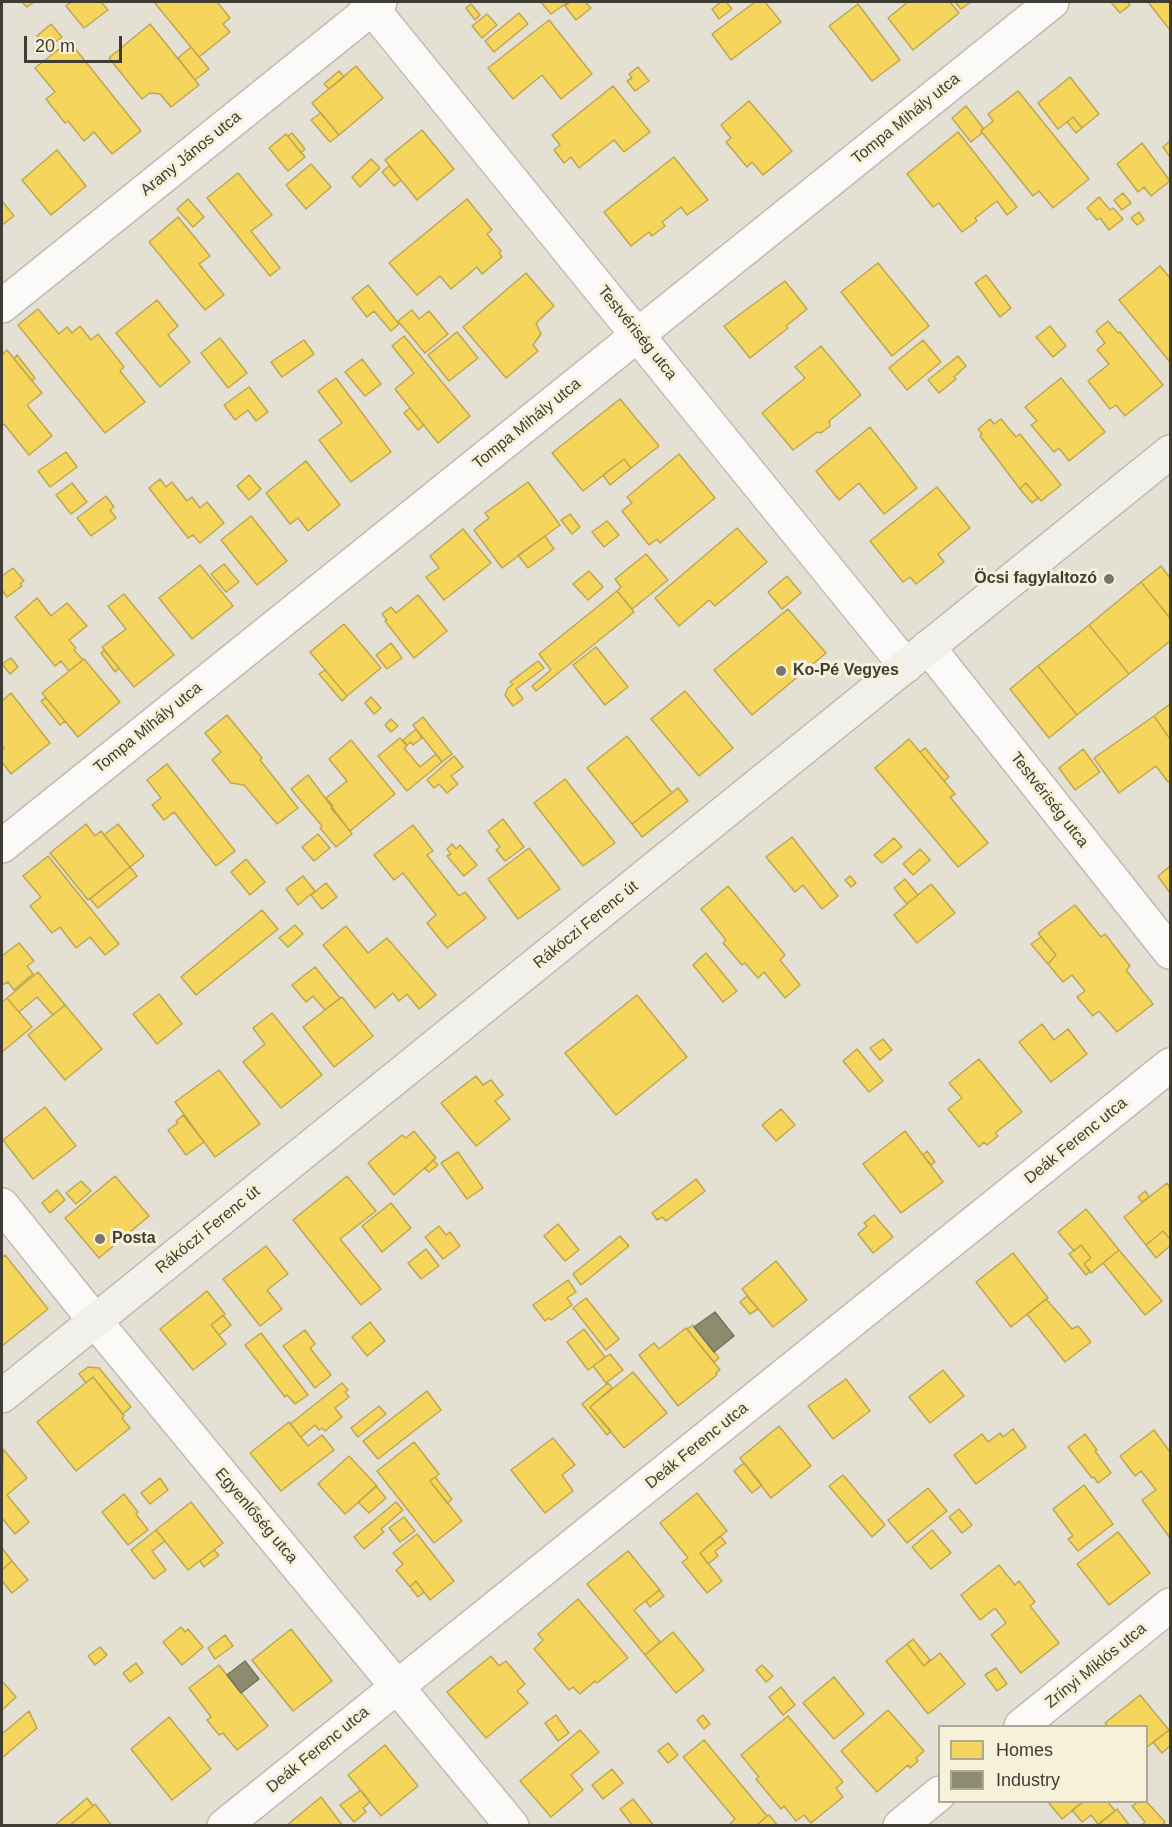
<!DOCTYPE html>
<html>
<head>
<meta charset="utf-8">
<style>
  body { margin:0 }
  #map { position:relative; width:1172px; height:1827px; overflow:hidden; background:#e4e0d4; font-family:Arial,sans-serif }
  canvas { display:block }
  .frame { position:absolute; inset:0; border:3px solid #3f3c33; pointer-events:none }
  .legend { position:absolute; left:938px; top:1725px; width:210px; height:78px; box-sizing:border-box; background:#f8f1da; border:2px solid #aea997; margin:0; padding:8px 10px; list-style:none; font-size:18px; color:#3f3c33 }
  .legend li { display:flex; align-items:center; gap:12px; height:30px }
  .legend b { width:30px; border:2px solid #aea997 }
  .scale { position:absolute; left:24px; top:36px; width:98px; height:27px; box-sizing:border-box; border:3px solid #3f3c33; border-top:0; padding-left:8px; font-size:18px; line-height:21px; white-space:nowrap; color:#3f3c33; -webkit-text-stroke:4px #f8f1da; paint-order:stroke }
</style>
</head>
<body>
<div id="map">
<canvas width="1172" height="1827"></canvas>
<div class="frame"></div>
<ul class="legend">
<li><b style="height:16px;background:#f6d55c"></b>Homes</li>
<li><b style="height:16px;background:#8c8c6e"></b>Industry</li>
</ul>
<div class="scale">20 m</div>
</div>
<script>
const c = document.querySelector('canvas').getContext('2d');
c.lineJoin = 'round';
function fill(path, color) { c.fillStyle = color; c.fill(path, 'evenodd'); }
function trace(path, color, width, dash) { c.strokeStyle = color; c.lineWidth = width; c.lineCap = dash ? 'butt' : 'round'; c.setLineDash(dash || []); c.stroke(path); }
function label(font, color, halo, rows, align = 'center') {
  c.font = font + ' Arial,sans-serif'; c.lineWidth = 6; c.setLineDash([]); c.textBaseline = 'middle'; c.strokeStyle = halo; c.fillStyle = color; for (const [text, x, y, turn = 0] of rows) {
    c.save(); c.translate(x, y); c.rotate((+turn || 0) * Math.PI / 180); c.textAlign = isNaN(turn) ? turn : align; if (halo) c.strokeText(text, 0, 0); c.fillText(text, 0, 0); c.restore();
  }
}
const homes = new Path2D(`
  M22,2H34L27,7Z
  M71,2H101L108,10L84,28L66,6Z
  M154,2H217L230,18L223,24L230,32L199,57Z
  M541,2H568L551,14Z
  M570,2H585L591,8L576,20L565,6Z
  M721,2H726L732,9L719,19L712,9Z
  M755,2H765L781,22L731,60L712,34Z
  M908,2H950L959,13L913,50L888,18Z
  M955,2H971L961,9Z
  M1111,2H1128L1130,5L1120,13Z
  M1148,2H1170V30Z
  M471,4L480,15L475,20L466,8Z
  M858,4L900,60L872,81L829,26Z
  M519,13L528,24L494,52L485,41Z
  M487,14L497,25L482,38L472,26Z
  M549,20L592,74L561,99L542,75L513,99L488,68Z
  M51,24L62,37L47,48L37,36Z
  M150,24L199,85L171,107L160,94L150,93L142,99L109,58Z
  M69,41L141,131L112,154L94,132L84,141L68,121L65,123L46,99L55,92L35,68Z
  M191,47L209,69L195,80L178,58Z
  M356,66L383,98L339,135L312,103Z
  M638,67L649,81L635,91L627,81L632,78L629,74Z
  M339,71L344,77L329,89L324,84Z
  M1070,77L1099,114L1082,128L1073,117L1058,129L1038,103Z
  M613,86L650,132L624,152L614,140L579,168L571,157L564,163L554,150L560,145L552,135Z
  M1018,91L1089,179L1053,208L1039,191L1033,196L981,131L993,121L988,114Z
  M749,101L792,151L763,175L752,162L747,167L726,142L731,138L721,125Z
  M966,106L983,128L981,131L982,133L971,142L952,118Z
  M321,113L339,135L330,142L311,120Z
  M1073,117L1082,128L1076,133L1067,122Z
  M422,130L454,169L417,200L385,160Z
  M958,132L1017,207L1007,215L997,201L975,218L977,221L962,232L939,203L933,207L907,174Z
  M292,133L305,149L301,153L288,136Z
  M286,134L305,157L288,171L269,148Z
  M1170,141V157L1163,147Z
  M1142,143L1170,181L1151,196L1144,187L1138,192L1117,164Z
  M57,150L86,186L51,215L22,180Z
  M674,157L708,200L687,215L681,207L662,222L665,226L652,236L649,232L631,246L604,212Z
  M371,159L380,168L360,187L352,177Z
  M311,164L331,187L306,209L286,185Z
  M389,166L401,180L394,186L382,172Z
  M238,173L272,215L251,231L280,268L270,276L207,198Z
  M1123,193L1131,203L1122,210L1114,200Z
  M1099,197L1110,210L1113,208L1123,219L1109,230L1100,218L1097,220L1087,208Z
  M188,199L204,217L193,227L177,209Z
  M467,199L492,230L487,234L501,251L499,253L502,257L482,274L477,267L451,289L440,276L417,295L389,263Z
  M2,201L14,216L2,225Z
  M1139,212L1144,220L1137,225L1131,218Z
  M178,217L210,256L199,264L224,295L205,310L149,242Z
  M878,263L929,326L892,356L841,292Z
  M1160,266L1170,278V362L1119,300Z
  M526,273L554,306L536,323L541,334L533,345L538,351L506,378L463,327Z
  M986,275L1011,308L1000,317L975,283Z
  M785,281L807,309L786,326L788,328L750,358L724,326Z
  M368,285L399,324L391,331L374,311L367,317L352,298Z
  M157,300L178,326L168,335L190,362L160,387L116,333Z
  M38,309L59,334L67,327L72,333L80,326L91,340L98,334L124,367L120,371L145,402L105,433L18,325Z
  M412,310L419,319L429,311L448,334L425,353L398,321Z
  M1108,321L1118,333L1120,332L1163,385L1125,416L1116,405L1110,409L1088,381L1109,364L1097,350L1105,343L1096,331Z
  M1050,326L1066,346L1053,357L1036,337Z
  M457,332L478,358L449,381L428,355Z
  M404,336L470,416L438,443L395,389L414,373L392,346Z
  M220,338L247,373L228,388L201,353Z
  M304,340L314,354L282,377L271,362Z
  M923,340L941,362L907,390L889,368Z
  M821,346L861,395L829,421L830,426L821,433L817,432L793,450L762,413L805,378L795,367Z
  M7,350L42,393L27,405L52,436L29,455L4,424L2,426V355Z
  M17,355L35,378L32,381L14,359Z
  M958,356L966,366L954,377L956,379L939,393L928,380Z
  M362,359L381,384L365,396L345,372Z
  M336,378L391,452L351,482L319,440L342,423L318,391Z
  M1061,378L1105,432L1069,461L1059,448L1054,452L1031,425L1037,421L1025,407Z
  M249,387L268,412L256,421L248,410L235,420L224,405Z
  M620,399L659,446L631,468L624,459L583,491L552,453Z
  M410,408L424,425L418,430L404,413Z
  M990,419L994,424L1001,419L1016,437L1020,434L1061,485L1041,501L1026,483L1020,489L980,436L982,434L978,429Z
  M870,427L917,488L884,514L859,483L839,500L816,471Z
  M66,452L77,467L50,487L38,471Z
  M679,454L715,498L660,543L657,539L649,545L622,511L632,503L627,497Z
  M624,459L631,468L610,485L603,475Z
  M306,461L340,505L308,531L298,518L290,524L266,493Z
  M249,475L261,489L249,500L237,486Z
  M160,479L166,487L172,482L187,501L192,497L200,508L207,502L224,523L200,543L193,535L188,538L149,488Z
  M528,482L560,525L502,568L474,530L489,518L485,513Z
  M72,483L87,502L71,514L56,495Z
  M1026,483L1038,498L1032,503L1020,489Z
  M937,487L970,528L938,554L944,562L916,584L910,577L903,582L870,541Z
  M106,496L114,507L110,510L116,518L91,536L77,518Z
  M570,514L580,527L572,534L561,520Z
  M251,516L287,561L257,585L221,540Z
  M607,521L619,535L604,547L592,532Z
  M737,528L767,562L715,606L709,600L679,626L655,598Z
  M463,529L491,563L444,600L426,577L439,568L430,556Z
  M545,536L554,549L528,568L518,555Z
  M646,554L668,580L632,609L617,591L621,587L615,579Z
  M224,564L239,582L226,592L211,574Z
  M200,565L233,606L192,639L159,598Z
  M1161,566L1170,578V618L1141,582Z
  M13,568L24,581L20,584L22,586L7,597L2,590V576Z
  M589,571L603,587L588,600L573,584Z
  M787,576L801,593L782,609L768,592Z
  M1141,582L1170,618V641L1129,674L1089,625Z
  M617,591L634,612L536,691L532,686L551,670L539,654Z
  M124,594L174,655L134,687L102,647L126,629L108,606Z
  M418,595L447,631L414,658L385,621L387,620L382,614L391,607L396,613Z
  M37,598L51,616L67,603L87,626L69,640L76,648L74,650L83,660L69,671L61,661L55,666L15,617Z
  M788,609L826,653L752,715L714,670Z
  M344,624L381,668L347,696L310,652Z
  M1089,625L1129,674L1077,715L1038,666Z
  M391,643L402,658L387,669L376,655Z
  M596,647L628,687L605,705L573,665Z
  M104,650L119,668L115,672L101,653Z
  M11,658L18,667L10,674L2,664Z
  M84,659L120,702L78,737L42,693Z
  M538,661L544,668L516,689L523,699L513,706L505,695L508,688L513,684L510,682Z
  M1038,666L1077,715L1049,738L1010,689Z
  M325,670L347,696L342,701L319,674Z
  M685,691L733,748L699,776L651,719Z
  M11,693L50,743L11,774L2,762V749L4,748L2,745V701Z
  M371,697L381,708L374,714L365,703Z
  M46,698L65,721L60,725L41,701Z
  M1170,704V739L1154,716Z
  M227,715L262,758L260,760L298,808L277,824L244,785L231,783L212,760L221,752L205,733Z
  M1154,716L1170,739V781L1168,782L1156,766L1119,793L1094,758Z
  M423,717L452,754L442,762L413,725Z
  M391,719L398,726L391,732L385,725Z
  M416,729L422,738L413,745L411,742L407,745L403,740Z
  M627,736L672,793L632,824L587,768Z
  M400,738L407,746L404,748L420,767L436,754L442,762L407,791L378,756Z
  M909,739L955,794L950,797L988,843L958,867L875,768Z
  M351,740L395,794L350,831L331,808L333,806L326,798L347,781L329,759Z
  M925,748L949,777L944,781L920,752Z
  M1083,749L1100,772L1075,790L1059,768Z
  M454,756L463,767L451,776L458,784L447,793L439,784L434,788L427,780Z
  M167,764L235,851L216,866L174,812L164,820L152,805L161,798L147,780Z
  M308,775L352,834L336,847L320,828L322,826L291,789Z
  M565,779L615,843L583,866L534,803Z
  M678,788L688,801L642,837L632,824Z
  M503,819L524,847L505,861L496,850L500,847L488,831Z
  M86,824L95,836L101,831L130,867L88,900L50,853Z
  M118,824L144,856L130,867L104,835Z
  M413,825L433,851L427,855L459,896L465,892L486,918L447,948L427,923L436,915L403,873L394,880L374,855Z
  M318,834L330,848L314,861L302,847Z
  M792,837L838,896L822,909L803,885L795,892L766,857Z
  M894,838L902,847L882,863L874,855Z
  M452,844L456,849L460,845L477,865L464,876L447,856L451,854L447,849Z
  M529,848L560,889L518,919L488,879Z
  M920,849L930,860L913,875L903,864Z
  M48,856L119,944L105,955L90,937L76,948L60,927L52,933L30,906L41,897L23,876Z
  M246,859L265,882L250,895L231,872Z
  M1170,866V893L1158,876Z
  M130,867L137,876L98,908L90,899Z
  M303,876L315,891L298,905L286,889Z
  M850,876L856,883L851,887L845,880Z
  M905,879L918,895L907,904L894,888Z
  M326,883L337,897L322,909L311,895Z
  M931,884L955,913L917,943L894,915Z
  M728,886L785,955L780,960L800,985L785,998L764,972L758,978L745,963L742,965L723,943L726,940L701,909Z
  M1075,905L1101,937L1105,934L1130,966L1126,970L1153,1004L1117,1032L1099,1011L1093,1016L1077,997L1085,991L1072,975L1063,982L1048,964L1056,955L1038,933Z
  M262,910L278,929L196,995L181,977Z
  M295,925L303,934L288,947L279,938Z
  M346,926L368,953L387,938L436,995L419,1009L407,994L399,1001L393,993L375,1008L323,945Z
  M1041,937L1056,955L1048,964L1031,944Z
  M19,943L34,961L27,966L33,974L14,990L8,982L2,985V956Z
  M706,953L737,991L723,1002L693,965Z
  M315,967L340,998L325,1010L313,996L306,1002L292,985Z
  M38,972L65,1005L53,1015L37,997L19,1012L7,998Z
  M159,994L182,1024L157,1044L133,1014Z
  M637,995L687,1057L616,1115L565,1053Z
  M342,997L373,1036L334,1067L303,1027Z
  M7,998L32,1027L2,1052V1002Z
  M65,1005L102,1049L65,1080L28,1035Z
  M272,1013L322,1075L281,1108L243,1062L265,1044L253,1028Z
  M1042,1024L1054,1040L1068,1029L1087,1054L1051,1082L1019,1042Z
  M883,1039L892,1050L880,1060L870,1048Z
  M857,1049L883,1081L869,1092L843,1061Z
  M979,1059L1022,1112L995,1133L998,1136L987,1145L984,1142L979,1147L948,1109L962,1098L949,1083Z
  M219,1070L260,1124L215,1157L175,1102Z
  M476,1076L483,1085L491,1080L503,1095L495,1101L510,1119L476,1146L441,1103Z
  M45,1107L76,1146L33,1179L3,1140Z
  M781,1109L795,1125L776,1141L762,1125Z
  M183,1115L204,1142L186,1155L168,1130L178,1123L176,1121Z
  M414,1131L436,1158L394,1195L368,1163L402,1135L406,1138Z
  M905,1131L943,1182L901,1213L863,1164Z
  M927,1151L935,1162L931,1165L923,1155Z
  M458,1152L483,1188L467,1199L441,1163Z
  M433,1160L438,1165L429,1172L425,1169Z
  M115,1176L149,1216L99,1258L65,1218Z
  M347,1176L376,1211L340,1239L381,1289L361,1305L293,1220Z
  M696,1179L705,1191L666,1221L662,1217L657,1220L652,1213Z
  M81,1181L91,1191L76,1204L66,1193Z
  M1167,1183L1170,1188V1239L1163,1231L1146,1245L1124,1217Z
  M57,1190L65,1200L50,1213L42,1203Z
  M1145,1191L1149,1197L1142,1202L1138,1197Z
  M391,1203L411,1228L382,1252L362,1226Z
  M1086,1209L1119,1250L1091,1273L1084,1264L1091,1258L1081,1245L1074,1251L1058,1232Z
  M874,1215L893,1237L873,1253L858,1234L867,1226L864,1223Z
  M558,1224L579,1250L565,1261L544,1236Z
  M439,1226L446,1235L450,1232L460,1246L443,1259L425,1237Z
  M1163,1231L1170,1239V1246L1156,1258L1146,1245Z
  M620,1236L629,1246L581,1285L573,1274Z
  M1081,1245L1091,1258L1084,1264L1090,1271L1086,1275L1069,1254Z
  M266,1246L288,1274L267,1290L282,1309L260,1326L223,1279Z
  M426,1249L439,1266L421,1279L408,1263Z
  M1119,1250L1162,1301L1145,1315L1103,1263Z
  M1013,1253L1048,1298L1011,1327L976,1282Z
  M5,1255L48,1309L2,1346V1258Z
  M776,1261L807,1300L773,1327L742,1289Z
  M568,1280L576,1292L567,1298L572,1305L551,1320L549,1318L545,1321L533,1305Z
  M207,1291L225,1314L211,1325L226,1344L193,1370L160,1329Z
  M747,1296L758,1309L750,1314L740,1302Z
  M586,1298L619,1339L606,1350L573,1308Z
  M1046,1299L1072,1329L1078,1326L1091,1342L1065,1362L1027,1314Z
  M223,1315L231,1325L219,1335L211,1325Z
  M370,1322L385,1341L367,1356L352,1337Z
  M693,1325L719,1358L714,1362L687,1329Z
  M686,1328L720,1370L716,1373L717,1375L678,1406L639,1355L654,1343L659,1349Z
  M584,1329L605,1357L588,1370L567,1342Z
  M305,1330L315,1344L310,1348L331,1375L315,1388L283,1346Z
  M261,1333L308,1395L295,1404L287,1395L285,1397L245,1345Z
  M610,1354L623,1370L606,1383L593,1366Z
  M88,1367L99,1368L131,1407L123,1414L93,1377L86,1383L79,1374Z
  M943,1370L964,1396L930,1423L909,1397Z
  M633,1372L667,1413L624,1448L590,1407Z
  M93,1377L124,1416L122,1418L130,1428L76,1471L37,1422Z
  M846,1379L870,1411L833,1439L808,1406Z
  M342,1383L348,1390L345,1392L349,1397L335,1408L342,1417L325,1431L322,1428L319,1430L315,1425L301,1437L290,1424Z
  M608,1383L612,1388L590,1407L611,1431L607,1435L582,1404Z
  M427,1391L441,1410L378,1459L363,1441Z
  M379,1406L386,1414L358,1437L351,1428Z
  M289,1422L308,1446L322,1435L334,1450L281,1491L250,1453Z
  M779,1426L811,1466L771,1498L740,1458Z
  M1013,1429L1026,1447L976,1484L954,1455L982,1434L988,1442L1000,1433L1003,1437Z
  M1154,1430L1170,1452V1538L1142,1500L1156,1490L1141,1471L1135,1476L1120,1456Z
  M1085,1434L1097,1450L1095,1451L1111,1473L1098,1483L1094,1477L1092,1478L1068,1447Z
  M553,1438L575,1465L562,1475L573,1491L545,1513L511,1470Z
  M414,1442L439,1474L430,1481L462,1521L434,1543L377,1471Z
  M3,1449L27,1478L7,1495L29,1522L15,1534L2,1518Z
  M349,1456L377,1486L345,1514L318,1484Z
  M744,1463L762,1485L752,1493L734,1471Z
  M843,1475L885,1525L872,1537L829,1486Z
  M435,1477L452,1499L447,1503L430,1481Z
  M160,1478L168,1490L150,1504L141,1493Z
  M1084,1485L1113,1524L1078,1551L1068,1539L1073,1536L1053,1509Z
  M376,1486L386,1498L369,1513L358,1502Z
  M928,1488L947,1511L907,1543L888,1520Z
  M697,1493L727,1531L700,1553L722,1581L707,1593L682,1562L688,1558L660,1523Z
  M124,1494L138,1512L136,1514L148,1530L128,1545L102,1512Z
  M191,1502L223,1543L188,1570L156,1530Z
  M396,1502L403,1510L381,1529L384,1532L364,1549L354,1537Z
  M959,1509L972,1525L962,1533L949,1517Z
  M404,1517L415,1531L400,1542L389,1528Z
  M156,1530L165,1541L152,1551L166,1570L154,1579L131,1550Z
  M932,1530L951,1553L931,1569L912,1547Z
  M1118,1532L1150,1573L1109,1605L1077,1564Z
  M417,1534L454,1581L430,1600L416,1581L410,1587L396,1570L403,1564L393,1553Z
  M720,1536L726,1543L715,1551L718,1556L708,1564L700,1553Z
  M2,1548L12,1561L2,1570Z
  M214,1550L219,1555L204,1567L200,1561Z
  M628,1551L660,1590L634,1610L660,1642L645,1655L587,1584Z
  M12,1561L28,1580L12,1593L2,1581V1570Z
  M999,1565L1015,1585L1019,1581L1035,1602L1030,1606L1059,1643L1021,1673L991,1635L1006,1623L995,1608L980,1620L961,1595Z
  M416,1581L424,1592L418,1597L410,1587Z
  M659,1590L664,1596L650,1607L646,1601Z
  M578,1599L628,1658L597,1683L595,1681L580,1694L573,1687L569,1690L534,1649L543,1640L538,1634Z
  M181,1627L185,1632L188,1629L203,1647L182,1665L163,1642Z
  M291,1629L332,1681L293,1711L252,1660Z
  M673,1632L704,1670L676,1693L645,1655Z
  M225,1635L233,1646L215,1659L208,1648Z
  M913,1639L930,1660L924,1666L907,1644Z
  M907,1644L924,1666L940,1653L965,1684L928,1714L886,1661Z
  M100,1647L107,1655L95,1665L88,1656Z
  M491,1656L499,1666L506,1661L525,1684L517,1691L528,1703L486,1738L447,1692Z
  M136,1663L143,1673L130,1682L123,1673Z
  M219,1665L268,1726L237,1750L223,1733L219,1735L207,1720L211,1717L189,1688Z
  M762,1665L773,1676L766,1682L756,1670Z
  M996,1668L1007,1684L997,1691L985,1675Z
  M834,1677L864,1714L834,1739L803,1703Z
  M2,1681L16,1697L2,1710Z
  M781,1687L795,1705L783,1715L769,1697Z
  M1140,1695L1169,1730L1146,1748V1726H1108L1105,1723Z
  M888,1710L924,1751L916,1758L918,1761L910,1768L908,1765L877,1792L841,1751Z
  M29,1711L37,1728L2,1758V1734Z
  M556,1715L569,1733L558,1741L545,1723Z
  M703,1715L710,1724L704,1729L697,1720Z
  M788,1716L843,1782L836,1788L843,1797L811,1823L804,1815L796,1821L784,1806L781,1809L756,1779L759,1777L741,1755Z
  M169,1717L211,1769L172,1800L131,1749Z
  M580,1730L599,1752L571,1775L583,1790L551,1817L520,1781Z
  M1169,1730L1170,1733V1746L1162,1753L1153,1742Z
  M704,1740L767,1816L756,1826H728L735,1819L683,1757Z
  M668,1743L678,1755L668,1763L658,1751Z
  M385,1745L418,1786L381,1816L348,1775Z
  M612,1769L623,1783L603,1799L592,1785Z
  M361,1790L370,1802L363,1808L366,1812L354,1822L340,1805Z
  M321,1797L343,1826H286Z
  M87,1798L93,1806L69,1826H54Z
  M633,1799L654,1826H633L620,1809Z
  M1146,1801L1165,1822L1161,1826H1141L1145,1822L1132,1806L1138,1802Z
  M1048,1802H1083L1062,1819Z
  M1083,1802H1108L1115,1811L1098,1824L1091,1815L1082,1822L1072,1810Z
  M95,1804L112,1826H69L93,1806Z
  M1117,1809L1130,1826H1097L1115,1811Z
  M769,1815L778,1826H756L767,1816Z`);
const industry = new Path2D(`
  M715,1312L734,1336L714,1352L694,1327Z
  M245,1661L259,1679L241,1693L227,1675Z`);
const street = new Path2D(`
  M367,2L906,666
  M2,306L380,2
  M928,647L1170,952
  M2,846L1052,2
  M2,1205L95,1321L512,1826
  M1021,1726L1170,1605
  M224,1826L1170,1065
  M900,1826L940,1793`);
const secondary = new Path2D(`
  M2,1396L1170,452`);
const markers = [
  [1109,579,6,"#79756b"],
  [781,671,6,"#79756b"],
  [100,1239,6,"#79756b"]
];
const streetNames = [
  ["Tompa Mihály utca",906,119,-39],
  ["Arany János utca",191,154,-39],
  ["Testvériség utca",637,333,51],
  ["Tompa Mihály utca",527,424,-39],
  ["Tompa Mihály utca",148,728,-39],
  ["Testvériség utca",1049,800,52],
  ["Rákóczi Ferenc út",586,925,-39],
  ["Deák Ferenc utca",1076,1141,-39],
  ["Rákóczi Ferenc út",208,1230,-39],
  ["Deák Ferenc utca",697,1446,-39],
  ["Egyenlőség utca",256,1516,50],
  ["Zrínyi Miklós utca",1096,1666,-39],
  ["Deák Ferenc utca",318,1750,-39]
];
const poiNames = [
  ["Öcsi fagylaltozó",1097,579,"right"],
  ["Ko-Pé Vegyes",793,671],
  ["Posta",112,1239]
];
fill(homes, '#f6d55c');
trace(homes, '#bfa750', 1.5);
fill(industry, '#8c8c6e');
trace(industry, '#75745c', 1.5);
trace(street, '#bfbcb2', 36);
trace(secondary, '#bfbcb2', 36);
trace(street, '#fbfaf9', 33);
trace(secondary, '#f2f0ea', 33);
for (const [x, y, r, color] of markers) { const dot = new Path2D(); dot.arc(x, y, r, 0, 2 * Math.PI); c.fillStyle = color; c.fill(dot); trace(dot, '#f8f1da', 2); }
label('16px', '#3f3c33', '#f8f1da', streetNames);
label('bold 16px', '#3f3c33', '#f8f1da', poiNames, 'left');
</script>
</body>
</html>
